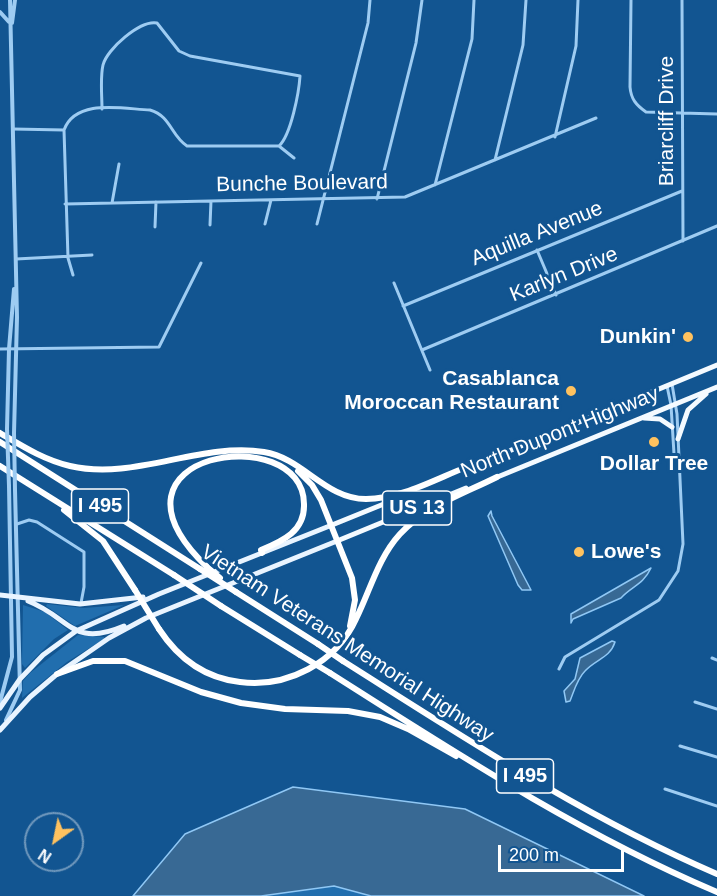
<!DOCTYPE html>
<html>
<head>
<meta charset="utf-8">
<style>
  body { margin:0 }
  #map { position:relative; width:717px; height:896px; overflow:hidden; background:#125591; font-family:Arial,sans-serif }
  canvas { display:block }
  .north { position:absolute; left:24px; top:812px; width:60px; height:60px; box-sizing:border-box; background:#125591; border:2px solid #7199bd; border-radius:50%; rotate:213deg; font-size:16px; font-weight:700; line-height:24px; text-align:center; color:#fff }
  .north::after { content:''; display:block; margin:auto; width:21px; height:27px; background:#ffc25f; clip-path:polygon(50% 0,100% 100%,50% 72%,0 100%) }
  .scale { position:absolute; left:498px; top:845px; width:126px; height:27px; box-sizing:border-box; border:3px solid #fff; border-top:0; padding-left:8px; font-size:18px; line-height:21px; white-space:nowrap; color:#fff; -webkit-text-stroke:4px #125591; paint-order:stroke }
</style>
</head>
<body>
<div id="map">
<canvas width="717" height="896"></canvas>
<div class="north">N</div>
<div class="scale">200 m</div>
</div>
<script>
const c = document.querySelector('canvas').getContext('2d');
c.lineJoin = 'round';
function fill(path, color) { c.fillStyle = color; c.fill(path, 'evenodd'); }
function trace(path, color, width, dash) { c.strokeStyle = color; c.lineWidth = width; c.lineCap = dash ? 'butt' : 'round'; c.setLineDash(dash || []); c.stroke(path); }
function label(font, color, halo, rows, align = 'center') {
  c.font = font + ' Arial,sans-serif'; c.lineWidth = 6; c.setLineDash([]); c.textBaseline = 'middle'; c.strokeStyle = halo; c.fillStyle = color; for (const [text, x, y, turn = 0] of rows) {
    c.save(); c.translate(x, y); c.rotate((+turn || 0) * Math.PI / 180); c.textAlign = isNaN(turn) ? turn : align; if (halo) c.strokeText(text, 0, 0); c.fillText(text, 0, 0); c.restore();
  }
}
const green = new Path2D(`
  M47,604L83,608L124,605L75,626L46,606Z
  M23,605L45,612L68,630L54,639L25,668L22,664Z
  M78,635L104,637V639L67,662L22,698L23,681L30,673Z
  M334,886L371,896H262Z`);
const water = new Path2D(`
  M491,511L492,516L531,590H522L518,585L488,516Z
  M651,568C643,585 632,586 621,598L573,619L571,623V614Z
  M612,641L615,642C610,658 596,659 585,671C577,679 574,691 570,701L566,702L564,691L575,679L580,658Z
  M293,787L465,809L644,896H371L334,886L261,896H133L185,834Z`);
const minor = new Path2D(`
  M631,0L630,87C631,99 636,105 646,112L717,114
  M682,0L683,241
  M102,109C102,95 100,78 103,65C107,49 140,20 157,23L179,51L190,56L300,76C299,92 291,135 279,146
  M13,129L64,130C76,98 123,109 150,110C171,116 171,136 187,146H279L294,158
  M64,130L68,258L73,275
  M555,137L576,46L578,0
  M495,160L523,45L526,0
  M435,185L472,39L474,0
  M377,199L416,43L422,0
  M112,203L119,164
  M65,204L405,197L596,118
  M265,224L271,200
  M317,224L368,23L370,0
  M210,225L211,201
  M155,227L156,202
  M537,250L556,295
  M16,259L92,255
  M394,283L430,370
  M403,306L682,191
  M0,349L159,347L201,263
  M422,350L717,226
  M667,386L671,405L674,454L677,460
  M17,524L29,520L37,522L84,552V587L81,603
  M712,658L717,660
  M559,669L565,657L659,600L678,571L683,544L677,414L672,384
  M695,702L717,709
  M680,746L717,757
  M665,789L717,806`);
const tertiary = new Path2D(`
  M10,0L17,317L14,433
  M0,12L9,22
  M12,23L15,0
  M7,429L9,349L14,289
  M0,702L12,657L9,486
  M6,720L20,690L15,490`);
const primary = new Path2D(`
  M0,595L80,604L143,597
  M28,601C71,618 72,648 124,626
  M0,708L20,679L43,655L76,631L159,594L332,525
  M0,730L30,697L57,674L109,638L146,618L337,541`);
const trunk = new Path2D(`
  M644,418L660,419L672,427
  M678,439L688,410L706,394
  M480,463L717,365
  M495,478L717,387
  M332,525L411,493
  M337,541L466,488`);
const motorway = new Path2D(`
  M0,433C22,446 44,460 70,466C135,481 199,442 264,452C303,458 325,499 366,499C406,499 445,473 483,461
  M0,442L200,569
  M0,466L174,575
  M298,471L312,485L321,500L352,578L355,600L350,626
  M64,510L103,541L135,590
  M207,567C86,451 304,420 304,504C305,531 283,541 261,550L262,553
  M236,592L318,644
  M221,606L300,655
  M159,629C178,658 205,678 240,682C287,688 336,663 356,619C370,591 378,558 400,534C426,506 463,494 497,477
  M343,661C465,738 584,817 717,874
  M330,673C456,753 580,834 717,892
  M57,674L93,661H125L201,692L241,703L285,709L348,711L380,717L408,729L456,756`);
const tertiaryBridge = new Path2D(`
  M7,429L9,486
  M14,433L15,490`);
const motorwayBridge = new Path2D(`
  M207,567L220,578
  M200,569L236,592
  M174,575L221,606
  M135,590L159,629
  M318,644L343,661
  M300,655L330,673`);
const markers = [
  [688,337,6,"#ffc25f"],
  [571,391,6,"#ffc25f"],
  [654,442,6,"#ffc25f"],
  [579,552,6,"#ffc25f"]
];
const shields = [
  [100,506,57],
  [417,508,69],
  [525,776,57]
];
const shieldNames = [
  ["I 495",100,506],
  ["US 13",417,508],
  ["I 495",525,776]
];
const streetNames = [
  ["Briarcliff Drive",667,121,-90],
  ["Bunche Boulevard",302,184,-1],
  ["Aquilla Avenue",537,234,-22],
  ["Karlyn Drive",564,275,-22],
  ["North Dupont Highway",560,433,-22],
  ["Vietnam Veterans Memorial Highway",347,644,33]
];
const poiNames = [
  ["Dunkin'",676,337],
  ["Casablanca",559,379],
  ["Moroccan Restaurant",559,403],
  ["Dollar Tree",654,464,"center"],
  ["Lowe's",591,552,"left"]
];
fill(green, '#216eae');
fill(water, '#386994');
trace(water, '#90c8f5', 1.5);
trace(minor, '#9eccf2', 3);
trace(tertiary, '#9eccf2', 4);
trace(primary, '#e9f4ff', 5);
trace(trunk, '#f4faff', 5);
trace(motorway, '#fff', 6);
trace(tertiaryBridge, '#9eccf2', 4);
trace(motorwayBridge, '#fff', 6);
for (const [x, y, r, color] of markers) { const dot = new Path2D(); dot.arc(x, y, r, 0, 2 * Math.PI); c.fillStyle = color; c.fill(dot); trace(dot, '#125591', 2); }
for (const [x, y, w] of shields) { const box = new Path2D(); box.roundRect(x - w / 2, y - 17, w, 34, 4.5); c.fillStyle = '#125591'; c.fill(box); trace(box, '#fff', 1.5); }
label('bold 20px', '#fff', null, shieldNames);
label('21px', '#fff', '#125591', streetNames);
label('bold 21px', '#fff', '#125591', poiNames, 'right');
</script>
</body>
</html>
